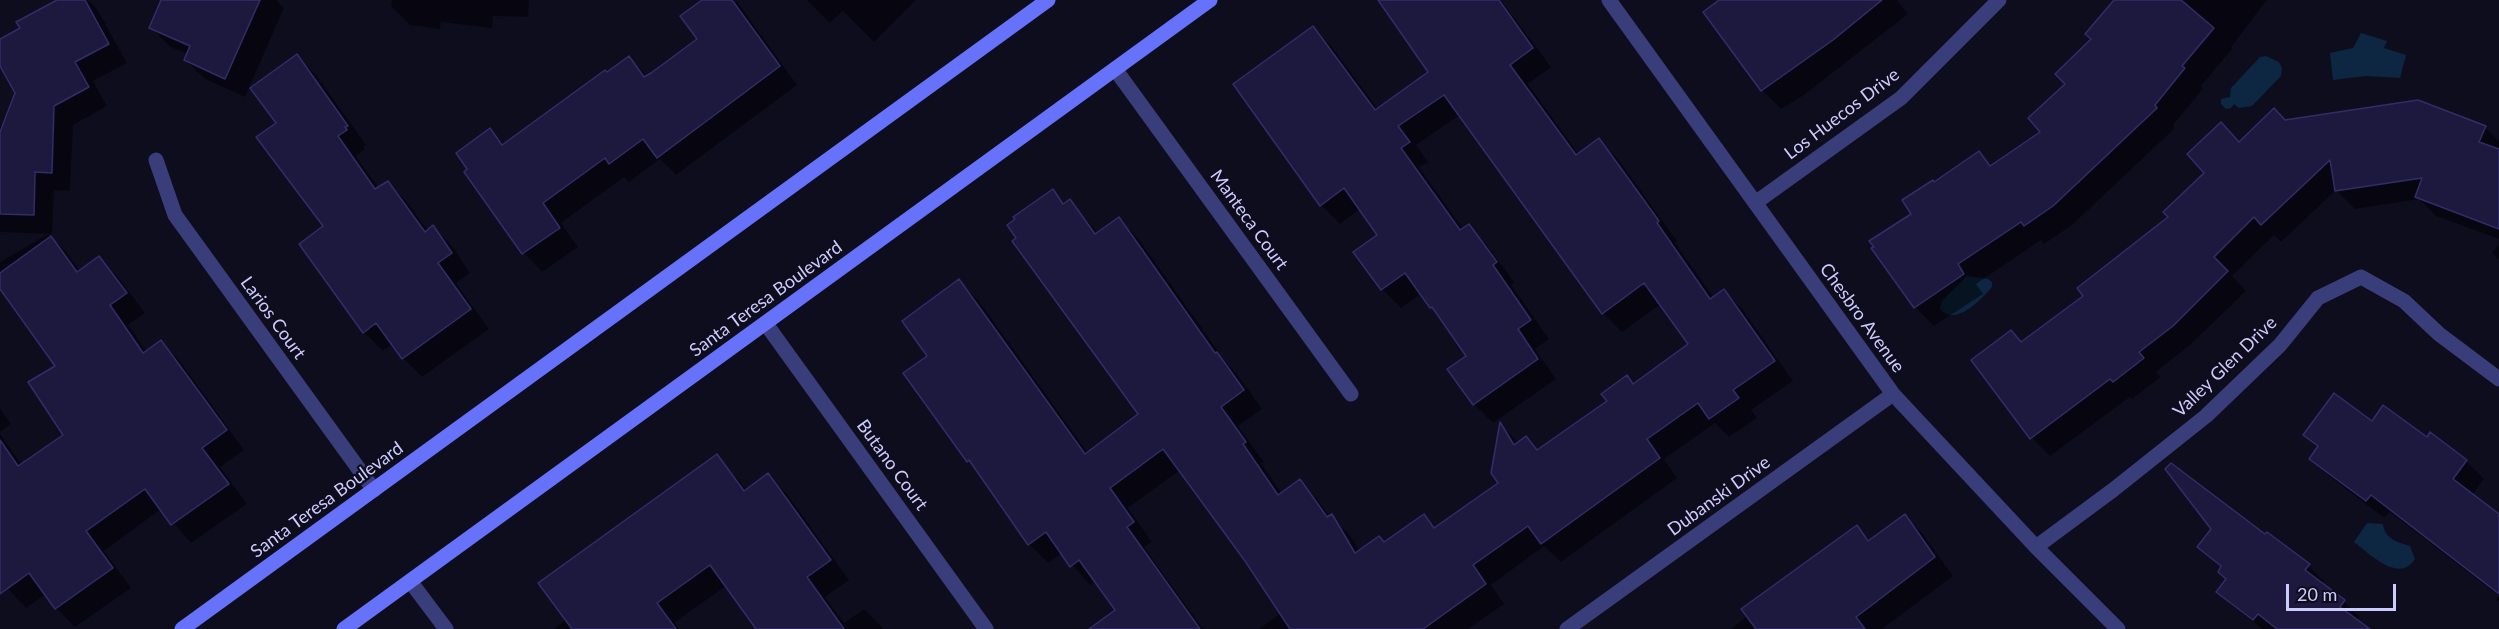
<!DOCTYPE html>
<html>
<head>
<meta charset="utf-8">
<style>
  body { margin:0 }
  #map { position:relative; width:2499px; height:629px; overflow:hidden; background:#0e0d1e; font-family:Lato,sans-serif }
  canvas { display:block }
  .scale { position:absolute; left:2286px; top:584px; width:110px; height:27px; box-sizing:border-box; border:3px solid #cccbfd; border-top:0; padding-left:8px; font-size:18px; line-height:21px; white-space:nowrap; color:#cccbfd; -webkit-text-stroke:4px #0e0d1e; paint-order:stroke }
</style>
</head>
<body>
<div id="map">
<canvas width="2499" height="629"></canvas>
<div class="scale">20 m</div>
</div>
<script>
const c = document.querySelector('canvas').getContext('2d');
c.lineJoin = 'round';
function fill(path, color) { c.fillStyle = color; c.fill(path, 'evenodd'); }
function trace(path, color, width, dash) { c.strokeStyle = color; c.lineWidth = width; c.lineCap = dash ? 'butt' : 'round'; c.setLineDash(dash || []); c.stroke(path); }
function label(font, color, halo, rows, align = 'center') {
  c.font = font + ' Lato,sans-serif'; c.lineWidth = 4.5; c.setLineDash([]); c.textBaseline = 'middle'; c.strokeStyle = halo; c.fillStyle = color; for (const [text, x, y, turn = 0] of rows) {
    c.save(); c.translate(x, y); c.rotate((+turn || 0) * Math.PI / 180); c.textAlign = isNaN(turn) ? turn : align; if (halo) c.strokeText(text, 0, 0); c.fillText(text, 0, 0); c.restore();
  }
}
const water = new Path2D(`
  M2361,33L2387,41L2384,48L2406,55L2400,78L2366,76L2333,80L2330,53L2353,48Z
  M2266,56L2279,62L2282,68L2281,76L2252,106L2239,108L2234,104L2231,108L2226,109L2221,104V99L2230,97L2231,88L2260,57Z
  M1967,276L1988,279L1992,282V287C1983,298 1953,329 1940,308L1942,301Z
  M2367,523L2383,524C2385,539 2397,542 2410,546L2415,559C2399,584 2370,554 2354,542Z`);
const shadow = new Path2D(`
  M60,0H88L97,9L127,63L93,81L107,106L73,125L70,191L54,190L52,234H48L67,253L80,271L99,258L118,277L145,313L128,325L147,352L161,342L180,361L244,450L220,467L247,504L191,543L161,509L104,551L131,588L75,627L56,608L46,594L26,608L0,580V434L22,465L85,461L57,366L0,286V262L48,234L0,232V126H4L16,93L0,63V41L22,29Z
  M163,0H276L284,8L245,97L205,79L185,60L188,54L170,47L151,27Z
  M392,0H529L528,17L493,16L492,28L441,22L440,29L410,25L391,6Z
  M705,0H736L797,85L676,175L660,159L629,182L624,177L561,223L578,247L542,272L524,253L466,172L490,130L505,145L629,58L648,77L699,40Z
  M807,0H916L874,42L843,11L830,23Z
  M1380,0H1501L1551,67L1528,84L1579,155L1599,140L1618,159L1677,241L1675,243L1714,298L1724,291L1743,310L1793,381L1751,410L1757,418L1729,437L1715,423L1664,459L1677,478L1561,562L1544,546L1491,585L1504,604L1468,629H1259L1281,613L1180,470L1128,508L1152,542L1144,547L1203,629H1103L1117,611L1096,581L1090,585L1062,553L1048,563L1029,544L976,469L968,461L929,357L959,281L978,300L1088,453L1140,414L1053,191L1065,204L1069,201L1099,234L1119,219L1138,238L1225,361L1236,373L1262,409L1238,426L1264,462L1261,463L1282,494L1299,481L1318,500L1330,517L1350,535L1360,551L1385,543L1424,516L1436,528L1500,483L1501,425L1519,443L1526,438L1539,450L1609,402L1627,377L1635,385L1690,344L1661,304L1622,332L1603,313L1460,115L1416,145L1428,162L1419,167L1463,229L1468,226L1487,245L1514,282L1511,285L1549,339L1535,349L1556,379L1493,423L1474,404L1468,356L1440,317L1421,294L1401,308L1382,289L1379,236L1360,209L1340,224L1321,205L1313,28L1332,47L1378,109L1430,72Z
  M1722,0H1897L1908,14L1804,95L1781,109L1762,90Z
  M2116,0H2267L2231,47L2233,48L2201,86L2203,89L2173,125L2175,128L2072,225L2044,244L2041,240L1976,284L1983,294L1934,326L1915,307L1913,214L1934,183L1979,153L1992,166L2043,132L2067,84Z
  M297,56L316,75L366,145L363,147L365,149L356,156L379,189L388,183L407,202L428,231L433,227L452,246L470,273L456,283L489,329L422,377L403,358L393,344L383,351L364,332L326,226L278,124Z
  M2286,122L2485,127L2499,141V239L2436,216L2419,199L2355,209L2336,190L2281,242L2274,235L2232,276L2246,291L2191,344L2156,372L2161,377L2132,399L2130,397L2050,456L2032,438L2011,332L2022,343L2085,296L2170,217L2239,143Z
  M2499,244V260L2492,253Z
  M0,408L11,424L0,432Z
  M2372,423L2427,439L2431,434L2466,461L2484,479L2472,495L2499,515V602L2496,599L2499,596L2390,512L2384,518L2329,476L2311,458L2318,448L2305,435Z
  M717,456L747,490L768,475L787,494L849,580L825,597L844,623L864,609L884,629H758L726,586L675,622L679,629H554L566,619Z
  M1905,516L1923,534L1953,576L1882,629H1731L1857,527L1870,541Z
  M2267,535L2309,566L2324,581L2322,584L2344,602L2360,617L2357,621L2367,629H2262L2234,607L2218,591L2227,580L2222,568L2199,547Z`);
const building = new Path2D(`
  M57,0H85L109,44L75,62L89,87L54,106L52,173L35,172L34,215L0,214V132L15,93L0,66V39L20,28L16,22Z
  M161,0H260L225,79L184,60L190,46L149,28Z
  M702,0H732L780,66L657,158L643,139L609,164L605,158L543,203L560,228L522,254L464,172L467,169L456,153L490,128L502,145L605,70L607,72L629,56L644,77L651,73L697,39L680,16Z
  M1378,0H1499L1533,48L1510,65L1576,155L1599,138L1659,221L1657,223L1710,299L1724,289L1775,361L1733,390L1739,398L1709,419L1698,403L1647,439L1660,458L1541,544L1528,526L1473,565L1486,584L1423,629H1290L1245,561L1163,449L1110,488L1134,522L1127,527L1200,629H1089L1115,610L1079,560L1070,567L1046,532L1028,545L969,460L967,462L903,373L927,356L902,321L959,279L1085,454L1138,414L1012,241L1016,238L1007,225L1015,219L1013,217L1053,189L1063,204L1070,199L1095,234L1119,217L1215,353L1217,352L1244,390L1221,407L1246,442L1243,444L1278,495L1300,479L1327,517L1332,514L1355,553L1379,536L1384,542L1424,514L1434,528L1498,483L1491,473L1500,422L1514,445L1526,436L1537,450L1607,401L1601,394L1627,375L1633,384L1688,344L1644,283L1602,314L1444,95L1398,126L1410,142L1401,148L1460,230L1469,224L1497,262L1493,265L1531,320L1518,329L1538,359L1473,405L1447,369L1466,356L1432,307L1430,308L1405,273L1381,290L1353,252L1377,235L1344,188L1320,206L1233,84L1313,26L1375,110L1428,72Z
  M1719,0H1882L1833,40L1761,91L1703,12Z
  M2114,0H2181L2214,28L2182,66L2185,68L2155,105L2157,108L2053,206L2024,226L2021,222L1958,264L1964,274L1914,308L1871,248L1874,247L1869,241L1911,214L1902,200L1933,180L1934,182L1979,151L1990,166L2040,132L2028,118L2065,84L2055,74L2091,39L2085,34Z
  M297,54L348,126L345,127L347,130L338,136L375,189L388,181L425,232L433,225L452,253L438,263L471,309L402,359L376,323L363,333L299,244L323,226L256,137L276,123L250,88Z
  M2418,100L2486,126L2479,142L2499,149V229L2415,197L2422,178L2335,191L2330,160L2261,225L2254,217L2214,257L2228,271L2173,326L2139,352L2144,358L2113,382L2110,379L2030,439L1971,360L2011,330L2021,342L2083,296L2077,288L2168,217L2163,212L2204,173L2187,154L2221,122L2239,142L2274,108L2285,120Z
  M51,236L77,272L99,256L127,293L110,305L143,353L161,340L227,430L202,448L229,484L171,525L145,489L86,531L113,568L55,609L29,573L0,594V440L18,466L63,435L28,382L55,366L0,289V273Z
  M2334,393L2372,421L2383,405L2427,437L2430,432L2467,460L2453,479L2499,514V594L2371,495L2366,501L2309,459L2318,446L2303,435Z
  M717,454L744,491L768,473L831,560L807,577L844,629H756L710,565L657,603L676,629H572L538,583Z
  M2171,463L2265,534L2267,532L2310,564L2305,570L2345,600L2340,607L2370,629H2277L2258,614L2253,620L2216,592L2226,579L2218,572L2221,566L2197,547L2211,529L2165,469Z
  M1905,514L1935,557L1856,617L1865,629H1756L1741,609L1857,525L1868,541Z`);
const minor = new Path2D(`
  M1609,0L1893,394L2036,547L2118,629
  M1115,69L1351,394
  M156,160L175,215L374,490
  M1755,203L1901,98L1999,0
  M766,324L986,629
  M2036,547L2113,490L2206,416L2280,345L2318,298L2361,277L2404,301L2439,334L2499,379
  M410,581L446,629
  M1567,629L1893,394`);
const secondary = new Path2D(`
  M182,629L1048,0
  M344,629L1210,0`);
const streetNames = [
  ["Los Huecos Drive",1842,114,-37],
  ["Manteca Court",1249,220,54],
  ["Santa Teresa Boulevard",766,299,-36],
  ["Larios Court",273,318,54],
  ["Chesbro Avenue",1862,318,54],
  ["Valley Glen Drive",2225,367,-44],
  ["Butano Court",892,465,54],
  ["Dubanski Drive",1719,496,-36],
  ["Santa Teresa Boulevard",327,500,-36]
];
fill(water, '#0d2641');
fill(shadow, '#0007');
fill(building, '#1d193e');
trace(building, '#322c69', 1.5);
trace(minor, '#393e7b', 15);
trace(secondary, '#6672fa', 15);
label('18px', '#cccbfd', '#0e0d1e', streetNames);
</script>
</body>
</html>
